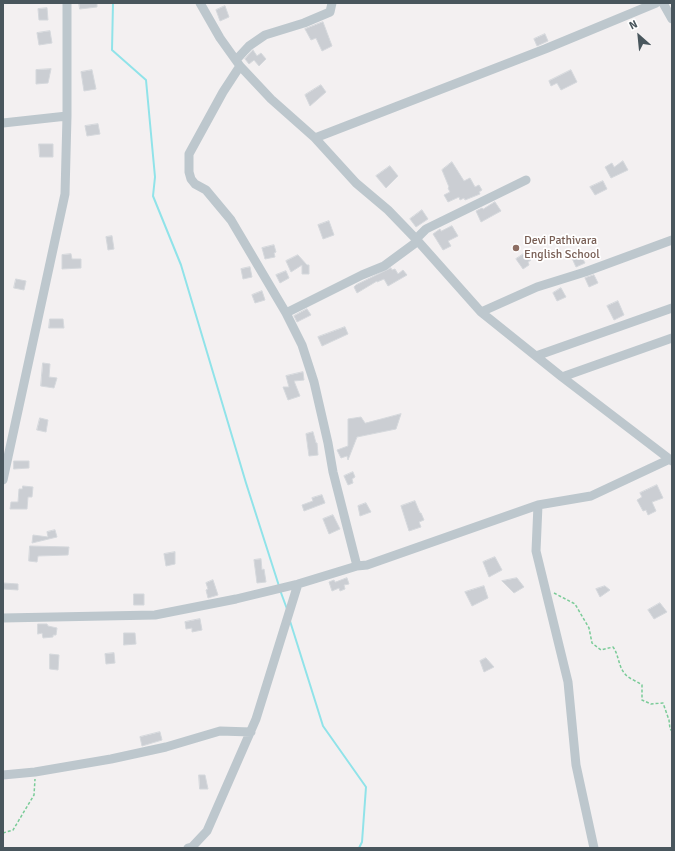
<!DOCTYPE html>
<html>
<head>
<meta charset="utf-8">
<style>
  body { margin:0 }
  #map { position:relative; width:675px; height:851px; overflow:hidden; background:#f3f0f1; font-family:Signika,sans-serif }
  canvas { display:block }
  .frame { position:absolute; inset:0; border:4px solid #49565d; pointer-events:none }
  .north { position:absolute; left:619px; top:16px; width:40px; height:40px; -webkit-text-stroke:3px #fff; paint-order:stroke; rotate:333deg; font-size:11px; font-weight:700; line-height:16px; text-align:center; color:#49565d }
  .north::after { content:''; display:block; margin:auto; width:14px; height:18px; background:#49565d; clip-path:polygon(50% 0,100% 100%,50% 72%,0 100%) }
</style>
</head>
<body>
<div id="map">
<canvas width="675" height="851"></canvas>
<div class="frame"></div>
<div class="north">N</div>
</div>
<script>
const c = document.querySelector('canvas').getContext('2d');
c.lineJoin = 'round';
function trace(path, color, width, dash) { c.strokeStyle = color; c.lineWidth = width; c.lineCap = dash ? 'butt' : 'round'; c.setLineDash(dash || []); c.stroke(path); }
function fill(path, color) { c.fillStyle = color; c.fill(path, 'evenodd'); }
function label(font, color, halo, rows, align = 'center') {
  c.font = font + ' Signika,sans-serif'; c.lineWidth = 3.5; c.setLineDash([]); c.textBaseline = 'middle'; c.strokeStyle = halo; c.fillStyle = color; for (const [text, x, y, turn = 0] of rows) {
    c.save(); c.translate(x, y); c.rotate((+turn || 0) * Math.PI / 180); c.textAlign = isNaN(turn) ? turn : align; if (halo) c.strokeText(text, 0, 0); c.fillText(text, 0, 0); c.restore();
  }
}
const stream = new Path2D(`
  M113,3L112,50L146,80L155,177L153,196L181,265L246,483L279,586
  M280,590L287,609
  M290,621L323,726L366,787L362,842L359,848`);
const building = new Path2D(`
  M79,3H97V7L80,9Z
  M225,6L229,17L220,21L216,10Z
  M47,8L48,20H39L38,9Z
  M323,22L332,46L322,51L316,38L311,40L305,29Z
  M50,31L52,43L39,45L37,33Z
  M545,34L548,41L537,46L534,39Z
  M253,50L257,56L261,53L266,59L259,66L254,60L249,64L245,59Z
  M51,69L48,83L36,84V70Z
  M92,70L96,89L84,91L81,72Z
  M571,70L577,82L561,90L557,83L551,86L549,81Z
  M321,85L326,92L310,106L305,95Z
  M98,124L100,134L87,136L85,126Z
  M39,144H53V157H40Z
  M623,161L628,170L611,178L605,167L612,163L614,167Z
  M452,162L464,181L470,178L475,187L479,185L482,190L479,192L480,194L465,200L464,198L460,200L459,197L448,202L444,195L450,192L448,188L449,187L442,170Z
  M390,166L398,176L386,188L376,176Z
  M603,181L607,189L595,195L590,187Z
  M495,202L501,211L481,222L476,211L482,208L483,209Z
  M422,210L428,219L416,227L410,219Z
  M329,221L334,235L323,239L318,225Z
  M452,226L458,236L448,241L451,246L443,250L433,234L440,229L441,231Z
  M112,236L114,249L108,250L106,237Z
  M274,245L276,252L274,253L275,257L265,259L262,248Z
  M579,252L585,263L576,267L571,256Z
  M525,253L531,260L528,262L529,265L523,269L516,259Z
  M71,254L72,259H81V268L62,269V255Z
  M298,255L307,265H309V274H302V265L291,272L286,261Z
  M250,267L252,277L243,279L241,269Z
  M391,268L392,270L395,269L398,274L403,270L407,275L388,286L384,279L377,282V281L357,293L354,287L356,285Z
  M286,271L289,278L280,283L276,275Z
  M594,275L598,283L589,287L585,278Z
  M16,279L26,281L24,290L14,288Z
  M561,288L566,297L557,301L553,293Z
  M262,291L265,300L255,303L252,295Z
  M618,301L624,315L614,320L607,306Z
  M307,309L311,315L297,322L294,316Z
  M50,319H63L64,328H49Z
  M345,327L348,334L322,346L318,337Z
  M43,363L50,364L49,377L57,378L54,388L41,386Z
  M303,372L304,380L294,381L300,396L288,400L283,387H289L286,376Z
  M401,414L396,429L357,437L348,460L347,456L341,458L337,450L348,446V419L361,417L365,423Z
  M40,418L48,420L46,432L37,430Z
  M313,432L316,443H317L318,455L309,456L306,434Z
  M14,461H29V468L14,469Z
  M353,472L355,477L352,479L353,483L348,485L344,476Z
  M657,485L663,498L652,502L656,511L648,515L646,510L643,511L637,500L642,497L640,493Z
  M23,486L33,487L32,497H28L27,509H10L11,502H18L19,489H22Z
  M322,495L325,503L304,511L302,505L313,501L312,498Z
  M415,501L420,513H421L424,520L419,522L421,527L409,531L401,506Z
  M366,503L371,512L360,516L358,506Z
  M333,515L340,529L329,534L323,519Z
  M55,530L57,537L32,543L33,535L48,537L47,532Z
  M30,546L69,547L68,555L38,556L37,562L29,561Z
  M175,552V564L166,566L164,554Z
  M495,557L502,570L489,577L483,562Z
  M261,559L262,570L264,569L266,582L257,583L254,560Z
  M347,578L349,584L344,585L345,589L340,591L339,588L332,591L329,582L334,580L335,582Z
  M517,578L524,587L514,593L502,581Z
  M213,580L218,595L208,598L206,590L208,589L206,583Z
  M3,583L18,584V590L3,589Z
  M484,586L488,598L472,606L465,592Z
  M605,586L610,590L600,597L596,589Z
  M134,594H144V605H134Z
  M660,603L667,612L654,619L648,610Z
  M200,619L202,630L192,632V628L186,629L185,622Z
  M38,624H47L48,626L57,628L56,635H53V637L43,638L42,633L38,634Z
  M124,633H135L136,644L124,645Z
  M114,653L115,663L106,664L105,654Z
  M50,654L59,655L58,670L50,669Z
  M486,658L494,667L484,672L480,661Z
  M160,732L162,740L142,746L140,737Z
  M199,775H205L208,789H200Z`);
const path = new Path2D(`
  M554,593L575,604L589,628L592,643L601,650L613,647C619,655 618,666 625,674C629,679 637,681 642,685V700L651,704L663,703L669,720L670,729L672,731
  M3,833L13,830L34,795L35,779`);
const minor = new Path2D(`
  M200,3L220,38L240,66L271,99L315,138L356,183L388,210L416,239L481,312L562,377L672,461
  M663,3L672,19
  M236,60L249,46L265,35L304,23L330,12L332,3
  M240,66L223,92L189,154V172L191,179L195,184L206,190L231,220L286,313L302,345L314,382L328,443L333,472L357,566
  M3,123L67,116
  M315,138L545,49L656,3
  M416,239L426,229L526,180
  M481,312L537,287L585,272L672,240
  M286,313L362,275L384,266L418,241
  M536,356L672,308
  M562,377L672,338
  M3,480L65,194L67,116V3
  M538,505L536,551L568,682L576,765L594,848
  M3,618L155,615L236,599L298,584L357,566L367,565L538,505L591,496L670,459
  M3,775L35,772L111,759L166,747L220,731L251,732
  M188,848L192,847L207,831L256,719L298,584`);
const markers = [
  [516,248,4,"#8d6e63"]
];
const educationNames = [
  ["Devi Pathivara",524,241],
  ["English School",524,255]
];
trace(stream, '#90e3e9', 2);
fill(building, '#cbced3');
trace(building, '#d5d8dc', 1);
trace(path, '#7acb98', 1.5, [3, 2]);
trace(minor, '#bdc7cd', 9);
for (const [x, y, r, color] of markers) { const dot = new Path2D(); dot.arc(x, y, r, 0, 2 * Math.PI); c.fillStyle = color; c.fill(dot); trace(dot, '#fff', 1.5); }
label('12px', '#785e54', '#fff', educationNames, 'left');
</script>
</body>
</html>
